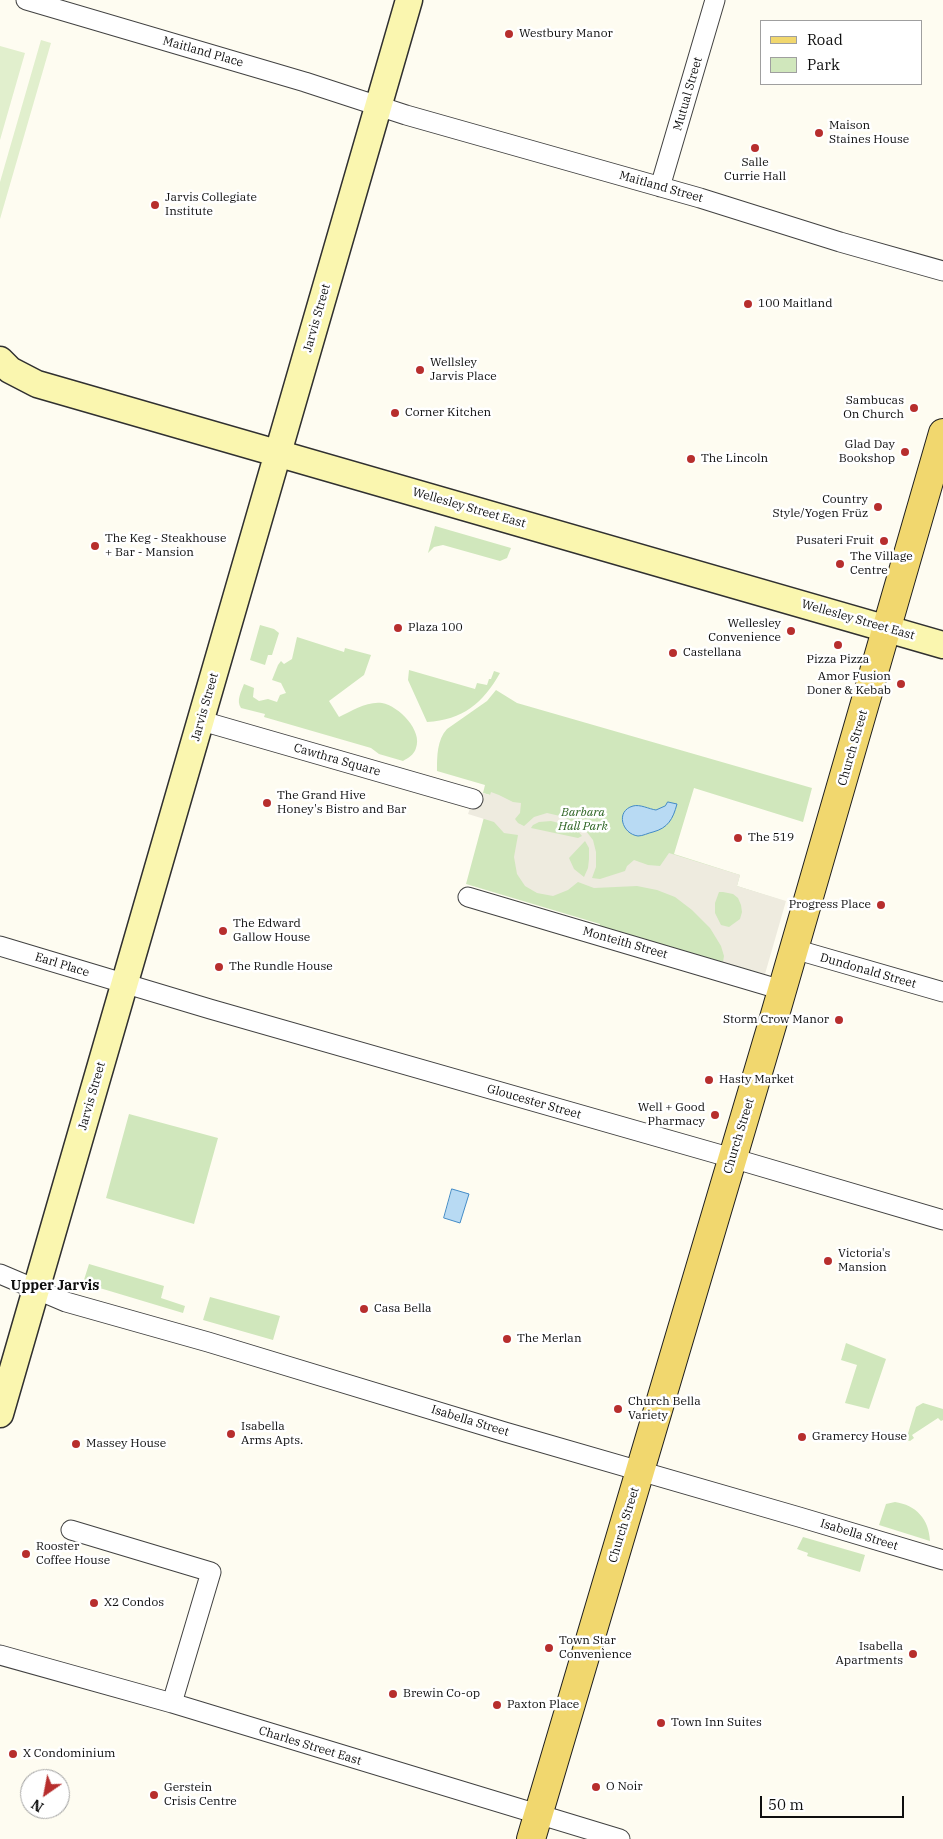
<!DOCTYPE html>
<html>
<head>
<meta charset="utf-8">
<style>
  body { margin:0 }
  #map { position:relative; width:943px; height:1839px; overflow:hidden; background:#fefcf1; font-family:"IBM Plex Serif",serif }
  canvas { display:block }
  .legend { position:absolute; left:760px; top:20px; width:162px; height:65px; box-sizing:border-box; background:#fff; border:1px solid #9f9f9f; margin:0; padding:6px 9px; list-style:none; font-size:15px; color:#0e0e0e }
  .legend li { display:flex; align-items:center; gap:10px; height:25px }
  .legend b { width:25px; border:1px solid #9f9f9f }
  .north { position:absolute; left:20px; top:1769px; width:50px; height:50px; box-sizing:border-box; background:#fff; border:1px solid #9f9f9f; border-radius:50%; rotate:213deg; font-size:14px; font-weight:700; line-height:20px; text-align:center; color:#0e0e0e }
  .north::after { content:''; display:block; margin:auto; width:18px; height:22px; background:#b72e2d; clip-path:polygon(50% 0,100% 100%,50% 72%,0 100%) }
  .scale { position:absolute; left:760px; top:1796px; width:144px; height:22px; box-sizing:border-box; border:2px solid #0e0e0e; border-top:0; padding-left:6px; font-size:15px; line-height:18px; white-space:nowrap; color:#0e0e0e; -webkit-text-stroke:4px #fff; paint-order:stroke }
</style>
</head>
<body>
<div id="map">
<canvas width="943" height="1839"></canvas>
<ul class="legend">
<li><b style="height:6px;background:#f1d76e"></b>Road</li>
<li><b style="height:14px;background:#d0e7bc"></b>Park</li>
</ul>
<div class="north">N</div>
<div class="scale">50 m</div>
</div>
<script>
const c = document.querySelector('canvas').getContext('2d');
c.lineJoin = 'round';
function fill(path, color) { c.fillStyle = color; c.fill(path, 'evenodd'); }
function trace(path, color, width, dash) { c.strokeStyle = color; c.lineWidth = width; c.lineCap = dash ? 'butt' : 'round'; c.setLineDash(dash || []); c.stroke(path); }
function label(font, color, halo, rows, align = 'center') {
  c.font = font + ' "IBM Plex Serif",serif'; c.lineWidth = 5; c.setLineDash([]); c.textBaseline = 'middle'; c.strokeStyle = halo; c.fillStyle = color; for (const [text, x, y, turn = 0] of rows) {
    c.save(); c.translate(x, y); c.rotate((+turn || 0) * Math.PI / 180); c.textAlign = isNaN(turn) ? turn : align; if (halo) c.strokeText(text, 0, 0); c.fillText(text, 0, 0); c.restore();
  }
}
const green = new Path2D(`
  M435,526L511,548L507,558L500,561L443,545L434,547L428,553Z
  M260,625L274,629L279,633L272,655H268L265,665L250,660Z
  M297,637L344,652L345,648L371,655L364,675L329,701L339,717C352,711 367,701 382,703C399,706 423,731 416,748C414,755 408,758 403,761L379,754L371,748L264,717L265,714L241,708C236,701 241,692 244,684L254,688L253,697L259,701L268,699L277,702L280,695L286,693L281,683L272,680L278,665L281,661L284,664L292,659Z
  M409,670L475,689L477,683L487,685L489,679H491L494,671L500,673C483,703 463,720 427,722L408,680Z
  M496,690L517,703L812,788L803,822L694,788L674,854L740,875L737,886L778,899L758,972L599,927L600,924L466,884L490,795L483,793L485,785L437,771C437,756 437,740 447,729L487,701Z
  M129,1114L218,1138L194,1224L106,1198Z
  M89,1264L164,1286L161,1298L185,1306L183,1313L83,1283Z
  M210,1297L280,1316L273,1340L203,1320Z
  M846,1343L886,1359L869,1409L845,1403L857,1365L841,1360Z
  M923,1403L943,1409V1420L941,1421L938,1418L912,1435L914,1438L910,1441L906,1440L916,1407Z
  M895,1502C916,1505 929,1519 930,1541L879,1525L886,1504Z
  M803,1537L865,1555L860,1572L807,1556L808,1553L797,1549Z`);
const pitch = new Path2D(`
  M41,40L51,43L0,219V182Z
  M0,46L25,53L0,140Z`);
const plaza = new Path2D(`
  M476,791L490,795L491,792L499,795L513,802L521,803L520,813L515,819L518,823L524,826L534,817L547,813L560,816L578,824L586,831L593,840L596,852V867L592,878L600,879L625,871L627,866L634,860L648,865L660,866L669,853L740,875L737,886L786,901L765,974L723,962L724,956L721,946L710,928L692,910L675,897L657,890L637,886L594,888L578,882L568,890L553,896L537,893L525,886L517,874L514,857L518,835L504,833L494,822L468,814ZM551,821L567,825L577,830L582,836L578,838L531,828L533,825L539,822ZM585,841L589,848V859L588,868L584,877L574,869L569,858ZM719,892H723L733,894L738,898L741,905L742,912L740,919L729,927L721,925L715,913V903Z`);
const water = new Path2D(`
  M668,802L677,804C673,819 668,828 653,832C648,833 643,836 638,836C622,834 615,811 633,806C640,804 649,809 656,810L665,806Z
  M452,1189L469,1194L460,1223L444,1218Z`);
const street = new Path2D(`
  M26,0L305,82L406,115L700,198L840,242L943,271
  M660,187L715,0
  M202,721L473,799
  M468,897L782,990
  M0,946L210,1009L732,1158L943,1220
  M794,949L943,992
  M0,1274L66,1302L208,1342L505,1432L799,1517L943,1560
  M71,1530L211,1572L172,1703
  M0,1655L172,1703L620,1839`);
const secondary = new Path2D(`
  M0,360L10,370L37,384L943,645
  M0,1414L409,0`);
const primary = new Path2D(`
  M531,1839L772,1025L943,433`);
const markers = [
  [509,34,5,"#b72e2d"],
  [819,133,5,"#b72e2d"],
  [755,148,5,"#b72e2d"],
  [155,205,5,"#b72e2d"],
  [748,304,5,"#b72e2d"],
  [420,370,5,"#b72e2d"],
  [914,408,5,"#b72e2d"],
  [395,413,5,"#b72e2d"],
  [905,452,5,"#b72e2d"],
  [691,459,5,"#b72e2d"],
  [878,507,5,"#b72e2d"],
  [884,541,5,"#b72e2d"],
  [95,546,5,"#b72e2d"],
  [840,564,5,"#b72e2d"],
  [398,628,5,"#b72e2d"],
  [791,631,5,"#b72e2d"],
  [838,645,5,"#b72e2d"],
  [673,653,5,"#b72e2d"],
  [901,684,5,"#b72e2d"],
  [267,803,5,"#b72e2d"],
  [738,838,5,"#b72e2d"],
  [881,905,5,"#b72e2d"],
  [223,931,5,"#b72e2d"],
  [219,967,5,"#b72e2d"],
  [839,1020,5,"#b72e2d"],
  [709,1080,5,"#b72e2d"],
  [715,1115,5,"#b72e2d"],
  [828,1261,5,"#b72e2d"],
  [364,1309,5,"#b72e2d"],
  [507,1339,5,"#b72e2d"],
  [618,1409,5,"#b72e2d"],
  [231,1434,5,"#b72e2d"],
  [802,1437,5,"#b72e2d"],
  [76,1444,5,"#b72e2d"],
  [26,1554,5,"#b72e2d"],
  [94,1603,5,"#b72e2d"],
  [549,1648,5,"#b72e2d"],
  [913,1654,5,"#b72e2d"],
  [393,1694,5,"#b72e2d"],
  [497,1705,5,"#b72e2d"],
  [661,1723,5,"#b72e2d"],
  [13,1754,5,"#b72e2d"],
  [596,1787,5,"#b72e2d"],
  [154,1795,5,"#b72e2d"]
];
const poiNames = [
  ["Westbury Manor",519,34],
  ["Maison",829,126],
  ["Staines House",829,140],
  ["Salle",755,163,"center"],
  ["Currie Hall",755,177,"center"],
  ["Jarvis Collegiate",165,198],
  ["Institute",165,212],
  ["100 Maitland",758,304],
  ["Wellsley",430,363],
  ["Jarvis Place",430,377],
  ["Sambucas",904,401,"right"],
  ["On Church",904,415,"right"],
  ["Corner Kitchen",405,413],
  ["Glad Day",895,445,"right"],
  ["Bookshop",895,459,"right"],
  ["The Lincoln",701,459],
  ["Country",868,500,"right"],
  ["Style/Yogen Früz",868,514,"right"],
  ["The Keg - Steakhouse",105,539],
  ["+ Bar - Mansion",105,553],
  ["Pusateri Fruit",874,541,"right"],
  ["The Village",850,557],
  ["Centre",850,571],
  ["Wellesley",781,624,"right"],
  ["Convenience",781,638,"right"],
  ["Plaza 100",408,628],
  ["Castellana",683,653],
  ["Pizza Pizza",838,660,"center"],
  ["Amor Fusion",891,677,"right"],
  ["Doner & Kebab",891,691,"right"],
  ["The Grand Hive",277,796],
  ["Honey's Bistro and Bar",277,810],
  ["The 519",748,838],
  ["Progress Place",871,905,"right"],
  ["The Edward",233,924],
  ["Gallow House",233,938],
  ["The Rundle House",229,967],
  ["Storm Crow Manor",829,1020,"right"],
  ["Hasty Market",719,1080],
  ["Well + Good",705,1108,"right"],
  ["Pharmacy",705,1122,"right"],
  ["Victoria's",838,1254],
  ["Mansion",838,1268],
  ["Casa Bella",374,1309],
  ["The Merlan",517,1339],
  ["Church Bella",628,1402],
  ["Variety",628,1416],
  ["Isabella",241,1427],
  ["Arms Apts.",241,1441],
  ["Gramercy House",812,1437],
  ["Massey House",86,1444],
  ["Rooster",36,1547],
  ["Coffee House",36,1561],
  ["X2 Condos",104,1603],
  ["Town Star",559,1641],
  ["Convenience",559,1655],
  ["Isabella",903,1647,"right"],
  ["Apartments",903,1661,"right"],
  ["Brewin Co-op",403,1694],
  ["Paxton Place",507,1705],
  ["Town Inn Suites",671,1723],
  ["X Condominium",23,1754],
  ["O Noir",606,1787],
  ["Gerstein",164,1788],
  ["Crisis Centre",164,1802]
];
const streetNames = [
  ["Maitland Place",203,52,16],
  ["Mutual Street",688,94,-74],
  ["Maitland Street",661,187,16],
  ["Jarvis Street",317,318,-74],
  ["Wellesley Street East",469,508,16],
  ["Wellesley Street East",858,620,16],
  ["Jarvis Street",205,707,-74],
  ["Church Street",853,748,-74],
  ["Cawthra Square",337,760,16],
  ["Monteith Street",625,943,16],
  ["Earl Place",62,965,17],
  ["Dundonald Street",868,971,16],
  ["Jarvis Street",92,1096,-74],
  ["Gloucester Street",534,1102,16],
  ["Church Street",739,1136,-73],
  ["Isabella Street",470,1421,17],
  ["Church Street",624,1525,-73],
  ["Isabella Street",859,1535,17],
  ["Charles Street East",310,1746,17]
];
const parkNames = [
  ["Barbara",583,813],
  ["Hall Park",583,827]
];
const neighbourhoodNames = [
  ["Upper Jarvis",55,1286]
];
fill(green, '#d0e7bc');
fill(pitch, '#e1efcd');
fill(plaza, '#eeebdf');
fill(water, '#b8daf3');
trace(water, '#438bc6', 1);
trace(street, '#414141', 21);
trace(secondary, '#303030', 29);
trace(primary, '#1f1f1f', 30);
trace(street, '#fff', 19);
trace(secondary, '#faf6af', 26);
trace(primary, '#f1d76e', 28);
for (const [x, y, r, color] of markers) { const dot = new Path2D(); dot.arc(x, y, r, 0, 2 * Math.PI); c.fillStyle = color; c.fill(dot); trace(dot, '#fff', 2); }
label('12px', '#0e0e0e', '#fff', poiNames, 'left');
label('12px', '#0e0e0e', '#fff', streetNames);
label('italic 12px', '#2c6322', '#fff', parkNames);
label('bold 14px', '#0e0e0e', '#fff', neighbourhoodNames);
</script>
</body>
</html>
